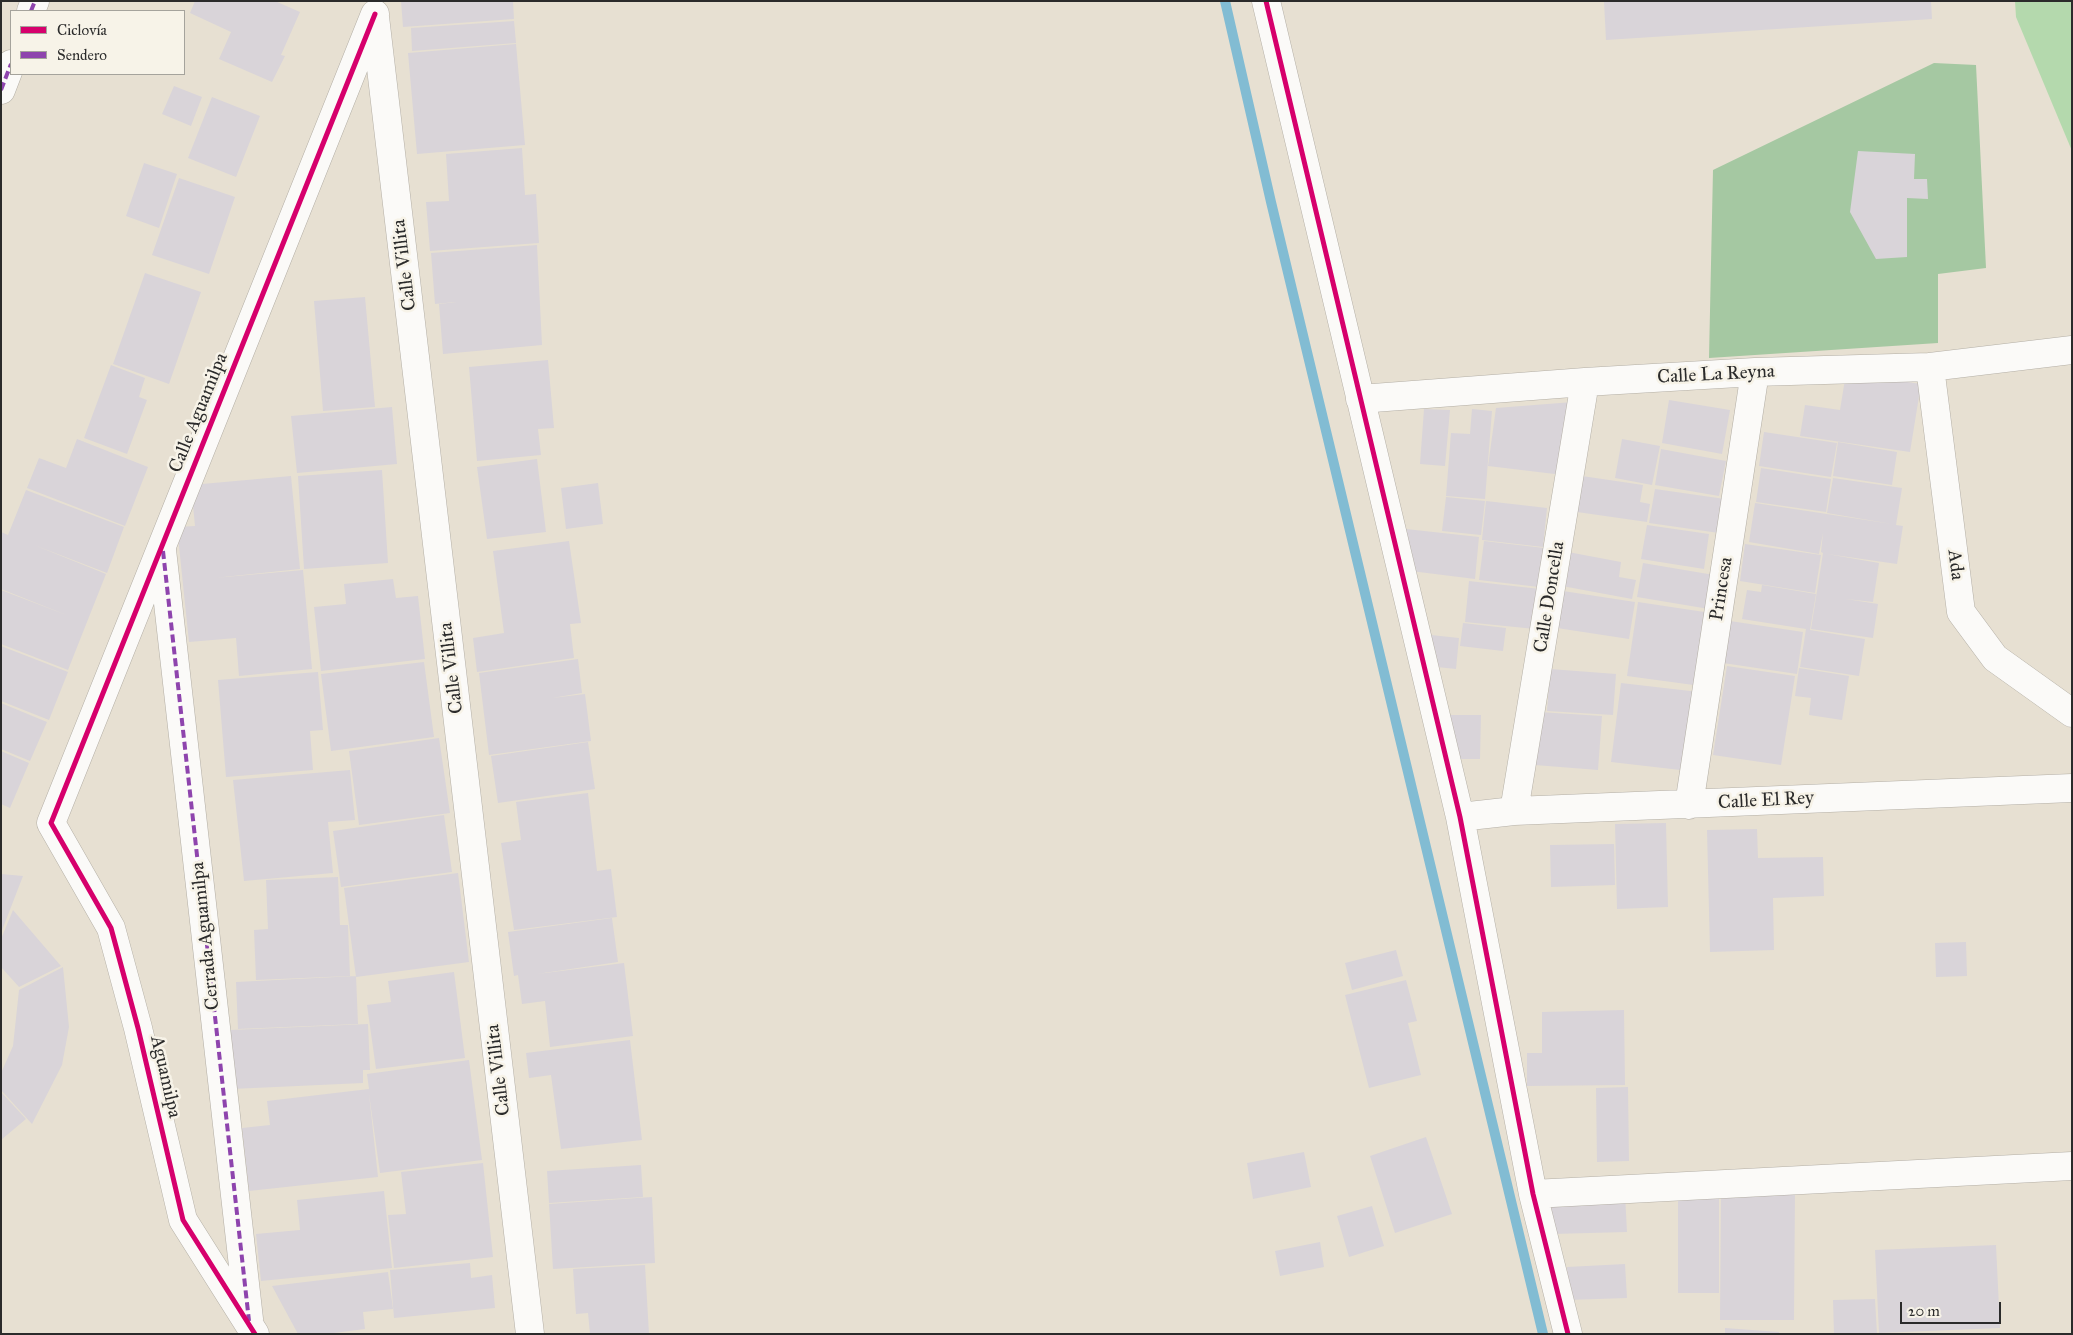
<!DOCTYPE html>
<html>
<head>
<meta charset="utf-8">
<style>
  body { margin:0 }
  #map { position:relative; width:2073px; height:1335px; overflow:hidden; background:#e7e0d2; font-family:"IM FELL Great Primer",serif }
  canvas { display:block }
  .frame { position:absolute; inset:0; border:2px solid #2b2b2b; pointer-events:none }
  .legend { position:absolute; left:10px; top:10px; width:175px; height:65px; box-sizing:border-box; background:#f7f3e8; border:1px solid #a5a39c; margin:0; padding:6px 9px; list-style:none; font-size:15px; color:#2b2b2b }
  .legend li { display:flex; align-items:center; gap:10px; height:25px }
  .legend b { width:25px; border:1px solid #a5a39c }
  .scale { position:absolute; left:1900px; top:1302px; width:101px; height:22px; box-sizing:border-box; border:2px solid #2b2b2b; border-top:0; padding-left:6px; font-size:15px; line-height:18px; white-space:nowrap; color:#2b2b2b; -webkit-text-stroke:4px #f7f3e8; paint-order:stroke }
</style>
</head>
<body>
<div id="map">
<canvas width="2073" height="1335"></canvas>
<div class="frame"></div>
<ul class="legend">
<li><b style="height:6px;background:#d6006c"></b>Ciclovía</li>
<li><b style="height:6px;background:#8e44ad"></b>Sendero</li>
</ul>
<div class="scale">20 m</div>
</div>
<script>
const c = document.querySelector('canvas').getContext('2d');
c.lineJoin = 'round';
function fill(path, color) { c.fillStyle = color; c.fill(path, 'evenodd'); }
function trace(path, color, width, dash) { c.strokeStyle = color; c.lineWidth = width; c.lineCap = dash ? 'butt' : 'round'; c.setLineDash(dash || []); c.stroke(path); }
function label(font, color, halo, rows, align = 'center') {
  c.font = font + ' "IM FELL Great Primer",serif'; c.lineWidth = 5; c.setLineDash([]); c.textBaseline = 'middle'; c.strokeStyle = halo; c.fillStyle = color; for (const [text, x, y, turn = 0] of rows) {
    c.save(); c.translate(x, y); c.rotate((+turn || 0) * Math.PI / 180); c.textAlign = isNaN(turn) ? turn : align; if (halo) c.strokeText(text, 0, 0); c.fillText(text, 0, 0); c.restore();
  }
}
const green = new Path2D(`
  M2015,1H2072V151L2016,17Z`);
const forest = new Path2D(`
  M1934,63L1976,65L1986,268L1938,274V343L1709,358L1713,170Z`);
const stream = new Path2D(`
  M1225,1L1271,202L1543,1334`);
const building = new Path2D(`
  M195,1H275L300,12L281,55L285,56L272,82L219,59L231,32L190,13Z
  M401,1H513L514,19L403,27Z
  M1619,1H1931L1932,19L1606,40L1604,2Z
  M514,21L516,43L412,51L411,28Z
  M516,44L525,145L417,154L408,53Z
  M174,86L202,97L191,126L162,114Z
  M212,97L260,116L236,177L188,158Z
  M522,148L525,195L536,194L539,243L430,251L426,202L449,201L446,154Z
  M1858,151L1915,154L1914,179H1927L1928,199L1907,198V257L1876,259L1850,212Z
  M144,163L177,174L159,228L126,216Z
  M179,178L235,197L209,274L152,255Z
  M537,245L542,345L443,354L439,304L456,302L435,304L431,253Z
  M145,273L201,292L169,384L113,364Z
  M365,297L375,407L323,411L314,301Z
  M548,360L554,428L538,429L541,455L477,461L469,367Z
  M111,365L145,378L139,397L147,400L127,454L84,438Z
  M1846,373L1921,384L1910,452L1800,436L1805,405L1840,410Z
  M1669,400L1730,410L1722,454L1662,443Z
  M1573,402L1563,475L1488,466L1496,408Z
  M392,407L397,464L297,473L291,416Z
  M1424,409L1450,410L1445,466L1420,464Z
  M1472,409L1492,411L1485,499L1446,496L1451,433L1470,434Z
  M1764,432L1837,443L1831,477L1759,466Z
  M77,439L148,467L125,526L27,488L39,458L66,468Z
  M1622,439L1660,446L1652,485L1615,478Z
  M1838,442L1897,452L1892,485L1833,476Z
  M1661,449L1726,461L1719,496L1655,485Z
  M537,459L546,532L487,539L477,467Z
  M1761,468L1831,479L1826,512L1756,502Z
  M382,470L388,563L304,569L298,476Z
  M291,476L300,569L214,578L303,570L312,669L239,676L236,638L189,642L177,527L195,526L191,485Z
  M1582,476L1643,485L1640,502L1650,504L1647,522L1577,512Z
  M1833,478L1902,488L1896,525L1903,526L1897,564L1827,554L1879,563L1873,602L1846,599L1878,604L1873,638L1811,629L1823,553L1821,552L1823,533L1819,554L1749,542L1755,503L1892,524L1827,513Z
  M598,483L603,524L566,529L561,488Z
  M1655,489L1725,499L1719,533L1649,523Z
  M26,490L124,527L107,573L34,545L106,574L68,670L1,644V590L69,616L1,589V532L8,535Z
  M1446,497L1485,501L1481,535L1442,531Z
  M1486,501L1547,508L1543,547L1482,540Z
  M1647,525L1709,534L1704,569L1641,559Z
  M1406,529L1479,537L1475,579L1411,571Z
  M569,541L581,623L570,624L574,658L477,672L473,638L504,633L493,551Z
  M1484,541L1544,548L1539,587L1479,580Z
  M1745,544L1821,555L1815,593L1740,581Z
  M1568,552L1621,562L1619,577L1636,580L1632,599L1562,586Z
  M1643,563L1714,575L1709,609L1637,597Z
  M393,579L396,598L418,596L425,659L321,671L314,607L346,604L344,584Z
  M1469,581L1540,589L1535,629L1465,622Z
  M1762,585L1816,594L1810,630L1865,639L1859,676L1800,667L1806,629L1742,619L1747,590L1761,592Z
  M1563,591L1635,602L1629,639L1557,628Z
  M1638,602L1711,613L1701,686L1627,676Z
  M1730,621L1803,632L1797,674L1723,663Z
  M1463,623L1506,628L1503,651L1460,646Z
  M1431,635L1459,638L1456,669L1427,666Z
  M1,646L68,672L49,720L1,701Z
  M578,659L582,693L552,698L585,694L591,741L489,755L479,673Z
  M424,662L434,737L331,751L321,674Z
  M1727,666L1795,676L1781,765L1713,755Z
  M1799,668L1849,676L1842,720L1809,715L1811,698L1795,696Z
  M1550,669L1616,674L1613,715L1547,711Z
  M318,672L323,730L310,731L313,770L226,777L218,680Z
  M1621,683L1699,692L1689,771L1611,762Z
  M1,703L47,722L30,761L1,749Z
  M1539,712L1602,716L1598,770L1535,765Z
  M1448,715H1481L1480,759H1447Z
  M439,738L450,813L359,825L349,751Z
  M588,742L595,789L498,803L491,756Z
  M1,751L29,763L10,808L1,804Z
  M350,770L355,820L328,822L333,873L244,881L233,780Z
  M588,793L597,871L611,869L617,917L514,930L501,843L521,840L516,802Z
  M444,815L452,872L341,887L333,831Z
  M1666,823L1668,907L1617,909L1615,824Z
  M1757,829L1758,858L1823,857L1824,896L1773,898L1774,950L1710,952L1707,830Z
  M1614,844L1615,885L1551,887L1550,845Z
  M458,873L469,962L356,977L344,888Z
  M1,874L23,876L1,933Z
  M338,877L340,925H348L350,976L256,980L254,930L268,929L266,880Z
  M13,910L61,966L19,987L1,967V939Z
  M612,918L618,962L537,974L624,963L633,1036L550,1047L545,1001L522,1004L518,975L514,976L508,932Z
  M1966,942L1967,976L1936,977L1935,943Z
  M1396,950L1403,976L1352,990L1345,963Z
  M63,967L69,1027L62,1065L32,1124L1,1090V1073L13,1046L19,990Z
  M454,972L465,1058L376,1069L367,1005L391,1002L388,981Z
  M356,976L358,1024L238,1029L236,982Z
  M1406,980L1417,1021L1408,1023L1421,1075L1369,1088L1345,995Z
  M1624,1010L1625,1085L1527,1086V1053H1542V1012Z
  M368,1024L370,1070H363V1083L232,1089L230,1030Z
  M630,1040L642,1140L561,1149L551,1075L529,1078L526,1053Z
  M469,1060L482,1160L380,1173L369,1094L378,1177L249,1191L242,1128L270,1125L267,1101L369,1089L367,1074Z
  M1628,1087L1629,1161L1597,1162L1596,1088Z
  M1,1092L26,1119L1,1140Z
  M1426,1137L1452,1214L1395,1233L1370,1156Z
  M1304,1152L1311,1187L1253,1199L1247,1163Z
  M483,1163L493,1257L394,1268L388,1215L406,1214L401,1172Z
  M641,1165L643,1197L549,1203L547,1171Z
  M1721,1190H1795L1794,1320H1720Z
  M384,1191L392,1268L261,1281L256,1234L300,1230L297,1200Z
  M1678,1191H1719V1293H1678Z
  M1625,1194L1627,1232L1552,1234L1551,1197Z
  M652,1197L655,1263L553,1269L549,1204Z
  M1372,1206L1384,1246L1349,1257L1337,1216Z
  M1320,1242L1324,1267L1280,1276L1275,1251Z
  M1996,1245L2000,1328L1879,1333L1875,1250Z
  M470,1263L471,1278L492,1275L495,1308L394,1318L390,1270Z
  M1625,1264L1627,1298L1568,1300L1567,1267Z
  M645,1265L649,1334H590L588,1313L576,1314L573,1269Z
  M388,1272L393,1309L363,1312L365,1329L326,1334H298L272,1286Z
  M1875,1299L1877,1334H1834L1833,1300Z
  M1725,1328L1779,1332V1334H1725Z`);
const street = new Path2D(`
  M1266,1L1460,817L1533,1194L1568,1334
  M31,11L35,1
  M375,17L530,1334
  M1,90L11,64
  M1930,367L1961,612L1995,658L2072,713
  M1360,399L1585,382L1755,372L1930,367L2072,350
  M162,550L249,1319
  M1689,805L1755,372
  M1514,811L1585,382
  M1460,817L1514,811L2072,788
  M1533,1194L2072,1166
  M255,1334L183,1220L138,1028L111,928L51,823L375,14`);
const quiet = new Path2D(`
  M31,11L35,1
  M1,90L11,64
  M163,551L249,1321`);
const cycleway = new Path2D(`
  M1266,1L1460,817L1533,1194L1568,1334
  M255,1334L183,1220L138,1028L111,928L51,823L375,14`);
const streetNames = [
  ["Calle Villita",405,265,-97],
  ["Calle La Reyna",1716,375,-3],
  ["Calle Aguamilpa",199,413,-68],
  ["Ada",1955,565,83],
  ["Princesa",1722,589,-81],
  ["Calle Doncella",1550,597,-81],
  ["Calle Villita",452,668,-97],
  ["Calle El Rey",1766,801,-3],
  ["Cerrada Aguamilpa",206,936,-96],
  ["Calle Villita",499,1070,-97],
  ["Aguamilpa",165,1077,77]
];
fill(green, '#b4d9ad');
fill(forest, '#a5c8a2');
trace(stream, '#82bcd3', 10);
fill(building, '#d9d4d9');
trace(street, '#b3aea5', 29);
trace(street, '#fbfaf8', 28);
trace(quiet, '#8e44ad', 4, [8, 4]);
trace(cycleway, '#d6006c', 5);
label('19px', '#2b2b2b', '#f7f3e8', streetNames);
</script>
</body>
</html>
